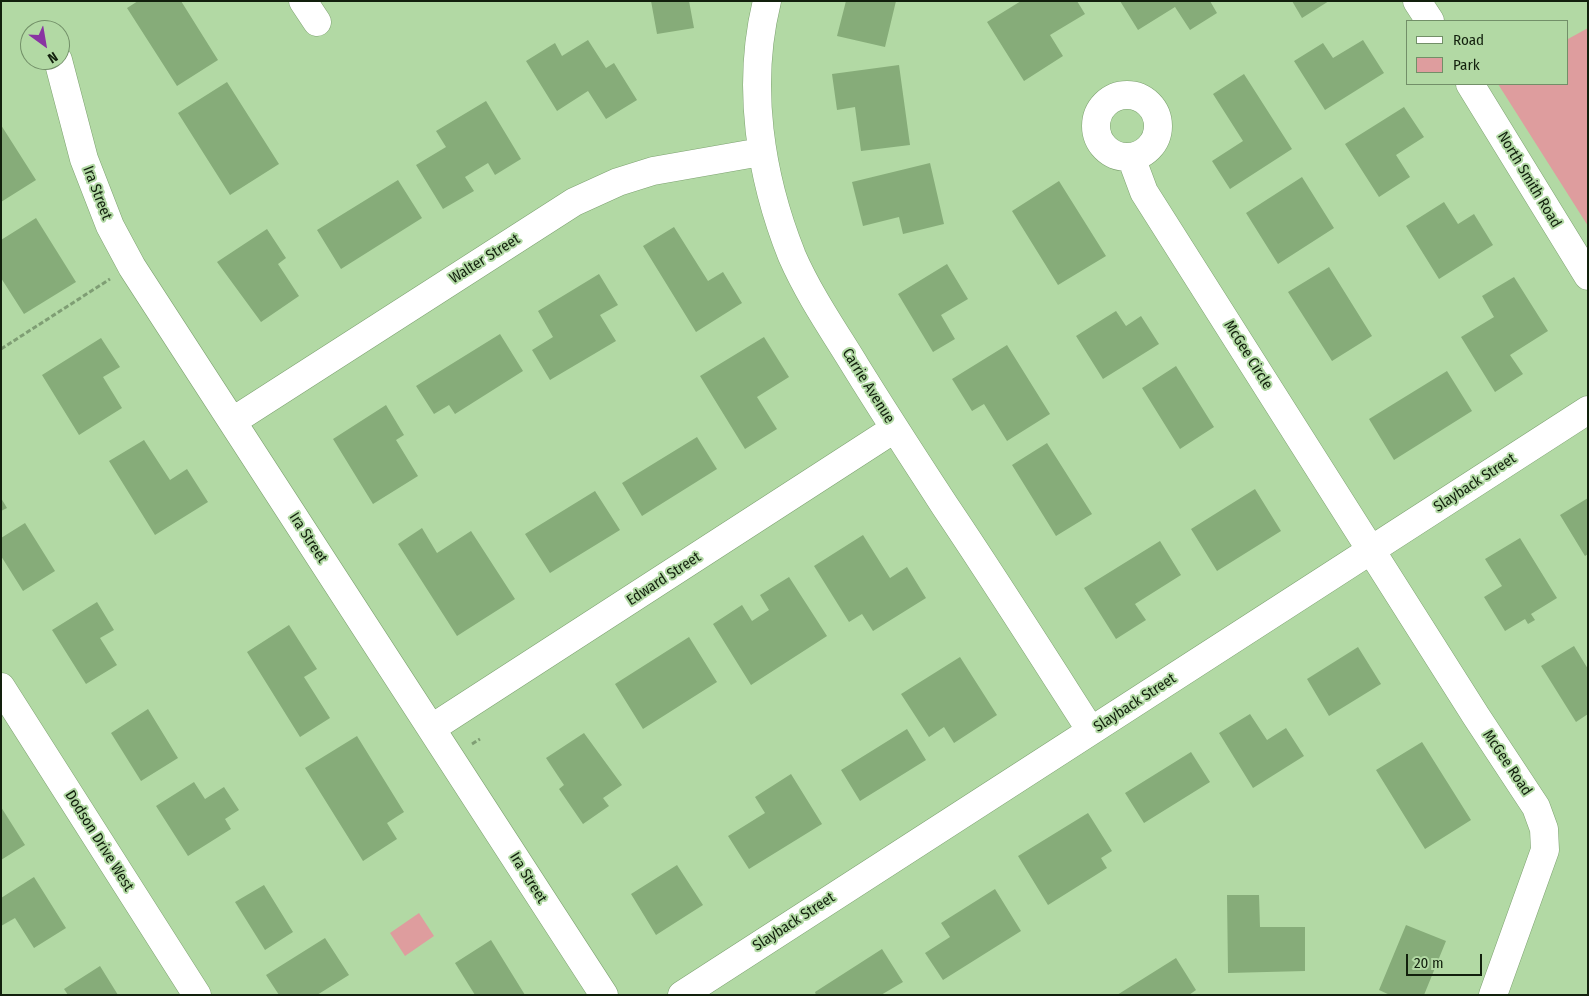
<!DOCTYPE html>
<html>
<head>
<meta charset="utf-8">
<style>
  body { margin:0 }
  #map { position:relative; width:1589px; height:996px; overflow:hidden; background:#b2d9a4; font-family:"Fira Sans Condensed",sans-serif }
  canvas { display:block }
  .frame { position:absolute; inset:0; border:2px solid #12200d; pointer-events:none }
  .legend { position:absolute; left:1406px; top:20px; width:162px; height:65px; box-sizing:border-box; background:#b2d9a4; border:1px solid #728f68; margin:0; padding:6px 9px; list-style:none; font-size:15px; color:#12200d }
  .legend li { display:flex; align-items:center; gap:10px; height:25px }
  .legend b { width:25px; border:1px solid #728f68 }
  .north { position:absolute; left:20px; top:20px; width:50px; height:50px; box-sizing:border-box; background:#b2d9a4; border:1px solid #728f68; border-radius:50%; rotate:148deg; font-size:14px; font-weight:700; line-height:20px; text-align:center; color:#12200d }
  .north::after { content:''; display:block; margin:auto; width:18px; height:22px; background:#8934a2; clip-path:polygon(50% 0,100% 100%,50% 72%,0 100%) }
  .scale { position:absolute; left:1406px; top:954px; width:76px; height:22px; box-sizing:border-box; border:2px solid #12200d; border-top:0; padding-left:6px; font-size:15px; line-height:18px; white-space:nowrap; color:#12200d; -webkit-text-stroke:4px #b2d9a4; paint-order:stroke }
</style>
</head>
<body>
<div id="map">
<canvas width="1589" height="996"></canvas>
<div class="frame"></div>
<ul class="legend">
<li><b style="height:6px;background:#fff"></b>Road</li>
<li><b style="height:14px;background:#de9d9e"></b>Park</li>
</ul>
<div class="north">N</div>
<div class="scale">20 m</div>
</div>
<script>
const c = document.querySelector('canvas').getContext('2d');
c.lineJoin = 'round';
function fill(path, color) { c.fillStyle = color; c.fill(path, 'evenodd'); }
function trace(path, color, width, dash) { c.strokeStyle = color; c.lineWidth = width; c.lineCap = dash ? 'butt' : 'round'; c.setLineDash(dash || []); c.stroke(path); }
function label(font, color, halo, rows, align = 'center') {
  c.font = font + ' "Fira Sans Condensed",sans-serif'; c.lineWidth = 4; c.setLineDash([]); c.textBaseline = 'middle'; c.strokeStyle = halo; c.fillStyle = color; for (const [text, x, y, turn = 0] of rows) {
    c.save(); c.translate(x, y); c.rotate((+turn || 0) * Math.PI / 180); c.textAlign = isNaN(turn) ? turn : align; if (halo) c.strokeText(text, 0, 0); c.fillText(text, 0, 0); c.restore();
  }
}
const green = new Path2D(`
  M1588,28V226L1498,84H1568V39Z
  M419,913L434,936L405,956L390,933Z`);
const building = new Path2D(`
  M138,1H181L218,60L177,86L127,8Z
  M651,1H689L694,28L657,34Z
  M846,1H896L885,47L837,36Z
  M1021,1H1077L1085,14L1050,35L1063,56L1024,81L987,22Z
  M1120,1H1210L1217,13L1190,30L1175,7L1138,30Z
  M1292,1H1329L1302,18Z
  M588,40L606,68L614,63L637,100L606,119L588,91L557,111L526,61L555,43L562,56Z
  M1363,40L1384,73L1325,110L1294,61L1323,43L1333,58Z
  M899,65L910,145L861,151L855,107L837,110L832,74Z
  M1244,74L1292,149L1230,189L1212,161L1243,141L1213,94Z
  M227,82L279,164L230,195L178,113Z
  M486,101L521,159L495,175L488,163L465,177L474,191L443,209L416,165L446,147L436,131Z
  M1404,107L1424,137L1396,155L1410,177L1379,197L1345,144Z
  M1,125L36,180L1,202Z
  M930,163L944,224L903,234L899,217L863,226L852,182Z
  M1302,177L1334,228L1278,264L1246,213Z
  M398,180L422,218L341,269L317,230Z
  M1059,181L1106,256L1058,285L1012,211Z
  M1444,202L1458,224L1474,214L1493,245L1439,279L1406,226Z
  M36,218L76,282L24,314L1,278V240Z
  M674,227L708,281L723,272L742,303L696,332L643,246Z
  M267,229L286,258L278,264L299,296L261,322L217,262Z
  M947,264L968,299L941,315L955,339L933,352L898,294Z
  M1329,267L1372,336L1332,361L1288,292Z
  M599,274L618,305L600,315L616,341L550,380L532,350L553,337L538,311Z
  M1514,277L1548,331L1510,355L1523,374L1495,392L1461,337L1494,317L1482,296Z
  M1116,311L1126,326L1141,316L1159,344L1103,379L1076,336Z
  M500,334L523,371L455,414L449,405L434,414L416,386Z
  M764,337L789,377L757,397L777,429L745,449L700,376Z
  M101,338L120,367L103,377L122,408L79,435L42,375Z
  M1007,345L1050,414L1007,441L984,404L972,411L952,379Z
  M1176,366L1214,427L1180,449L1142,388Z
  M1447,371L1472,411L1394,460L1369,419Z
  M386,405L404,435L396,440L418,476L373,504L333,439Z
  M697,437L717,469L642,516L622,483Z
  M144,440L170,480L187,469L208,502L155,535L109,461Z
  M1047,443L1092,514L1056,536L1012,465Z
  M1255,489L1281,531L1217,571L1191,529Z
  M595,491L620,530L550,573L525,534Z
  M1,498L7,508L1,511Z
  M1588,498V554L1585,556L1560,515Z
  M25,523L55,571L23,591L1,556V538Z
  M422,528L437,553L471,531L515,599L457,636L398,544Z
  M863,535L890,578L907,567L926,598L873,631L862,614L849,622L814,566Z
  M1520,538L1557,598L1531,614L1535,620L1528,624L1525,619L1505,631L1484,597L1502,586L1485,559Z
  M1160,541L1181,575L1135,604L1146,620L1116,639L1084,588Z
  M789,577L827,636L751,685L713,624L742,605L752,621L769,610L760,595Z
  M97,602L114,630L100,638L117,665L86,684L52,630Z
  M289,625L317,669L304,677L330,718L300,737L247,652Z
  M689,637L717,682L643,729L615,684Z
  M1574,646L1588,669V714L1576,722L1541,666Z
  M1358,647L1381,684L1329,716L1307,679Z
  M960,657L997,715L954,743L944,727L929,737L901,694Z
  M148,709L178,758L141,781L111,733Z
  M1250,714L1267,740L1286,728L1304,756L1253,788L1219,733Z
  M907,729L926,760L860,801L841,770Z
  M584,733L622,785L603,798L609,806L583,824L559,789L564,785L546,758Z
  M357,736L404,812L387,823L397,839L363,861L305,768Z
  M1422,742L1471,820L1425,849L1376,770Z
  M1191,752L1210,782L1144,823L1125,793Z
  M791,774L822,824L749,869L728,836L765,813L755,797Z
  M194,782L205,799L224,787L239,810L225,819L231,829L188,856L156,806Z
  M1,807L25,845L1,860Z
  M1088,813L1112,851L1101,858L1107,868L1048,905L1018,856Z
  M677,865L703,905L656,935L631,894Z
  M34,877L66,928L34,948L15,918L1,926V898Z
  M264,885L293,932L265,950L235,902Z
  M995,889L1021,931L943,980L925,953L950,937L941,923Z
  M1227,895H1259L1260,927H1305V971L1228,973Z
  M1406,925L1446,941L1424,995H1390L1379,990Z
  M325,938L349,975L317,995H279L266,975Z
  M491,940L525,995H475L455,963Z
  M882,949L903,982L881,995H816L815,992Z
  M1176,958L1196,990L1189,995H1117Z
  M100,966L118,995H68L64,989Z`);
const path = new Path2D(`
  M1,349L110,279
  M472,744L480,739`);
const minor = new Path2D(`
  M303,1L317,22
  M767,1C746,86 760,176 792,256C809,295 834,331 856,367C885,414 915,460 945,506C995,580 1043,656 1091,731
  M1417,1L1430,21
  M58,60L84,159L110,226L132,267L604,995
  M1470,84L1588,276
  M1096 126a31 31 0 1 1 62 0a31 31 0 1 1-62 0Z
  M1131,157L1144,192L1476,716L1536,807L1544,829L1545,850L1493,995
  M233,421L574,202L618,182L653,171L761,152
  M1,687L197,995
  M432,728L894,429
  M682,995L1588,410`);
const streetNames = [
  ["North Smith Road",1529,180,59],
  ["Ira Street",97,193,69],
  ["Walter Street",485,259,-32],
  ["McGee Circle",1248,355,58],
  ["Carrie Avenue",868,386,58],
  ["Slayback Street",1475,483,-33],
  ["Ira Street",308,538,57],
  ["Edward Street",664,579,-33],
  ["Slayback Street",1135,703,-33],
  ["McGee Road",1507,763,56],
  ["Dodson Drive West",99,841,58],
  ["Ira Street",528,878,58],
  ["Slayback Street",794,922,-33]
];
fill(green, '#de9d9e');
fill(building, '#86ac79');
trace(minor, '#7da270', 29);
trace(path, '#7f9e74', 3, [5, 2.5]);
trace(minor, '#fff', 28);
label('15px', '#12200d', '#b2d9a4', streetNames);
</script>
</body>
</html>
